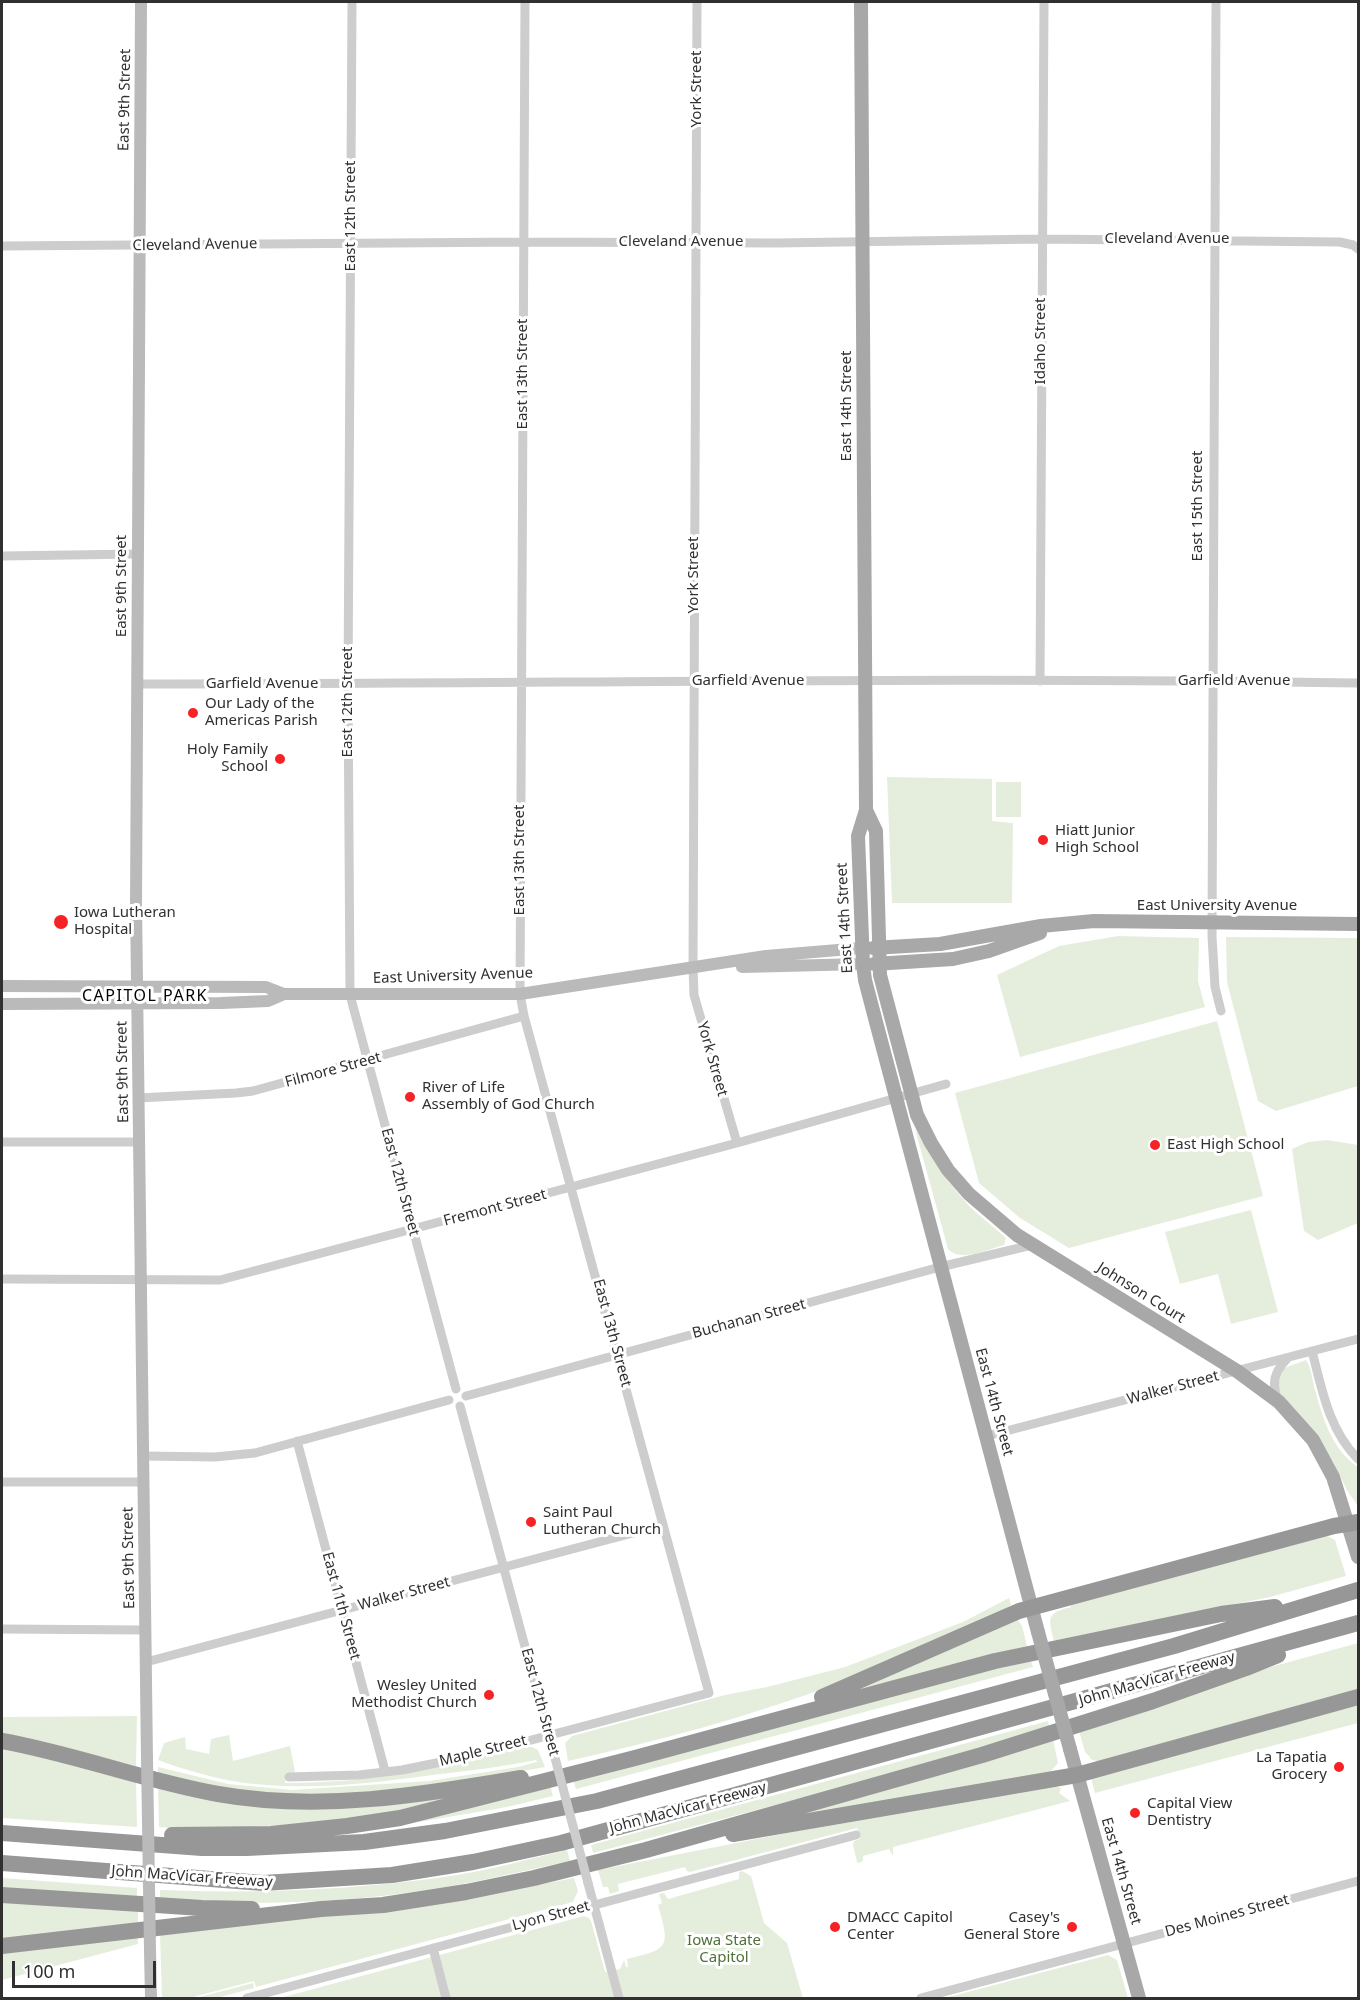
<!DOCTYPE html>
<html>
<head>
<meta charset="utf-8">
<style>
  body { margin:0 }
  #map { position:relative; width:1360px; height:2000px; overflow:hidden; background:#fff; font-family:"Noto Sans",sans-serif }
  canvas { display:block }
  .frame { position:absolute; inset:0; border:3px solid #303030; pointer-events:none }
  .scale { position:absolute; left:12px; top:1961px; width:144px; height:27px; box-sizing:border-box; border:3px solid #303030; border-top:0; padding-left:8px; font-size:18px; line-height:21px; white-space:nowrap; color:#303030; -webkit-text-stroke:4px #fff; paint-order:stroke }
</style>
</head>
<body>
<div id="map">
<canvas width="1360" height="2000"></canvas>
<div class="frame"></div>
<div class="scale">100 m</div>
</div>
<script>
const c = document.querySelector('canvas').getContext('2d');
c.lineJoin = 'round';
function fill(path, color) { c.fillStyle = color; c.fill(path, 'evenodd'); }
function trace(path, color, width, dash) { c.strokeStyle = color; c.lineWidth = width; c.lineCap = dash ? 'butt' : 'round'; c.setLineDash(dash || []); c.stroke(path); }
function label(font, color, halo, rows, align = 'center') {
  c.font = font + ' "Noto Sans",sans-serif'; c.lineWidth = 6; c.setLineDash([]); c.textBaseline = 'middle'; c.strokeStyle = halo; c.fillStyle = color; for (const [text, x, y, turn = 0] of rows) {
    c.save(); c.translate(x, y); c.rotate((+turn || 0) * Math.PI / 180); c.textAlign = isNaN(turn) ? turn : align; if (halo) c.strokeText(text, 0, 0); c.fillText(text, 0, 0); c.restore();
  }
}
const green = new Path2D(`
  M887,777L992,779V821L1013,823L1012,903H892Z
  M996,782H1021V817H996Z
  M1118,936L1199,938L1198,981L1205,1007L1020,1057L997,975L1059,946Z
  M1226,937L1358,938V1086L1276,1111L1258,1101L1227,982Z
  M1217,1021L1263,1196L1069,1248L1020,1218L979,1183L955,1093Z
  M915,1129L948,1181L970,1207L1006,1238L1004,1245C988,1249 961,1263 948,1249Z
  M1327,1140L1358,1145V1223L1318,1240L1304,1231L1292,1149L1308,1142Z
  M1251,1210L1278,1312L1231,1324L1218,1274L1180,1284L1165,1232Z
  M1306,1360C1311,1367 1312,1377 1314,1386C1322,1416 1331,1449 1358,1467V1506L1348,1492L1333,1462L1282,1398C1276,1386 1279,1380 1284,1368Z
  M1327,1536L1335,1540L1346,1576L1270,1597L1054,1641C1048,1618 1046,1613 1071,1607V1602Z
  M1009,1598L1011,1605L1005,1609C950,1634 895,1662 839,1683C751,1716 659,1741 568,1761L565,1743L572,1736L725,1695L767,1687L845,1667L963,1622Z
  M1018,1620L1022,1626L1027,1646L856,1690Z
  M1358,1643V1690L1100,1762L1090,1759V1757L1085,1752L1079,1731L1271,1667Z
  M1030,1658L1033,1667L576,1789L573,1779Z
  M1358,1704V1723L1095,1793L1091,1778Z
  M137,1716L136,1766L2,1735V1717Z
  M1048,1721L1049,1727L878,1778L593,1853L591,1845Z
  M229,1735L233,1761L290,1746L295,1772L286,1774L285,1783C371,1783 441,1769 524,1747H532L538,1750L545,1767L486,1778L341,1795L286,1796L223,1788L158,1773V1767L228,1784L292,1790L429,1781L518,1767L537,1762L536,1760C501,1767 467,1771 432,1775C366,1784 298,1792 232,1781C207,1776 182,1769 158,1760L164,1743L185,1737L186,1749L209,1754L211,1739Z
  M1053,1739L1058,1763L1050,1772L781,1820Z
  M2,1748L136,1779L137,1827L2,1818Z
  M158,1786L198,1796L468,1794L382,1814L321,1823L196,1830L159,1827Z
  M550,1786L553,1796L507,1807L389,1827Z
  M1053,1786L1061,1788L1059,1793L1070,1801L893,1847V1856L889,1849L863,1856V1861L859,1863L857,1862L853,1845L854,1841L860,1839L857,1828L690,1872L687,1871L685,1867L618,1884L619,1891L610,1894L608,1887H603L598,1870L910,1809Z
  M567,1850L570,1861C515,1873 461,1886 405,1893C324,1904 241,1905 160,1900V1890C257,1894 354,1890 451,1876C490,1870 529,1859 567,1850Z
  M742,1871L751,1876L764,1923L787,1943L803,1998H280L584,1916L589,1918L591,1921L605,1972L620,1969L624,1960L626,1967H628L627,1959C670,1949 670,1947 658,1905L662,1903L659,1894L664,1893L668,1899L739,1879V1872Z
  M2,1878L137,1888V1897L2,1887Z
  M574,1878L578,1891L573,1902L256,1987L254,1981L189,1998H162L160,1932L491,1894Z
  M2,1901L138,1911V1924L2,1939Z
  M138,1936V1944L2,1980V1952Z
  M1108,1955L1117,1960L1128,1998H945Z
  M253,1983L254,1988L216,1998H196Z`);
const street = new Path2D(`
  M352,2L348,683L350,995L456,1389
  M697,2L693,968L694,995L737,1143
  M1216,2L1212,936L1215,987L1221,1011
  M2,246L523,242L777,243L1041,239L1340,242L1353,245L1358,249
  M2,556L137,554
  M1040,681L1044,2
  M137,684C544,684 951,676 1358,683
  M138,1098L236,1093L253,1091L524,1016
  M2,1142H138
  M2,1279L220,1280L737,1143L946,1084
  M1312,1351C1322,1390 1329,1430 1358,1459
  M466,1396L940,1267L1032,1245
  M1278,1400C1271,1384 1275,1370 1287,1359
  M460,1406L554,1754
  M987,1436L1358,1339
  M297,1441L385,1771
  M143,1456L215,1457L255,1453L449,1400
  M2,1482H143
  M2,1629L145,1630
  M146,1662L663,1525
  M289,1777L359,1775L402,1770L471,1756L709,1693L524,1016L520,994L525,2
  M588,1883L619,1998
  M433,1948L446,1998
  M247,1998L856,1835
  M921,1998L1358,1881`);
const secondary = new Path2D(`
  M141,2L136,904L147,1759
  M742,967L863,964
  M2,986L266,987L284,994H520L766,956L862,948
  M2,1004L221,1003L268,1001L284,994
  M150,1950L151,1998`);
const primary = new Path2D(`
  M861,2L866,810L858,836L863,964L865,980L876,1022L1038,1632
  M866,810L876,831L880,975L917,1115L931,1143L948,1170L969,1194L1017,1235L1237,1371L1279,1402L1313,1440L1333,1477L1358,1557
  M873,948L940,944L1041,926L1094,921L1358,924
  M874,964L953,959L989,951L1040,933
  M1070,1749L1139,1998`);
const highway = new Path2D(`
  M822,1697L1019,1611L1334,1526L1358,1522
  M2,1741C75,1754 145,1781 218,1794C319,1812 422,1795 521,1778
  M2,1833L202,1848H247L364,1842L445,1831L597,1801L1174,1646L1358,1590
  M733,1834L1077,1775L1358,1697
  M172,1835L271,1834L347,1826L400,1818L635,1758L995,1661L1221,1614L1275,1607
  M2,1863L263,1883L392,1875L473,1862L561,1843L1358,1623
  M2,1895L202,1908L252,1909
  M2,1946L321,1909L383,1905L466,1892L534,1878L646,1850L982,1755L1153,1701L1246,1668L1278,1655`);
const streetBridge = new Path2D(`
  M554,1754L588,1883`);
const secondaryBridge = new Path2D(`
  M147,1759L150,1950`);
const primaryBridge = new Path2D(`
  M1038,1632L1070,1749`);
const markers = [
  [193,713,6,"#f62326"],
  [280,759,6,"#f62326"],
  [1043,840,6,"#f62326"],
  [61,922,8,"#f62326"],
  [410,1097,6,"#f62326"],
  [1155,1145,6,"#f62326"],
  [531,1522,6,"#f62326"],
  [489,1695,6,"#f62326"],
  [1339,1767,6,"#f62326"],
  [1135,1813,6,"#f62326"],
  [835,1927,6,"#f62326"],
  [1072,1927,6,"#f62326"]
];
const streetNames = [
  ["York Street",697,89,-90],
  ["East 9th Street",125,100,-89],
  ["East 12th Street",351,216,-90],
  ["Cleveland Avenue",1167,239],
  ["Cleveland Avenue",681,242],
  ["Cleveland Avenue",195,245,-1],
  ["Idaho Street",1041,341,-90],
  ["East 13th Street",523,374,-90],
  ["East 14th Street",847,406,-90],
  ["East 15th Street",1198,506,-90],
  ["York Street",694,575,-90],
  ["East 9th Street",122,586,-90],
  ["Garfield Avenue",748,681],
  ["Garfield Avenue",1234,681],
  ["Garfield Avenue",262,684],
  ["East 12th Street",348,702,-90],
  ["East 13th Street",520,860,-90],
  ["East University Avenue",1217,906],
  ["East 14th Street",845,918,-93],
  ["East University Avenue",453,976,-2],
  ["York Street",712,1059,74],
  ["Filmore Street",333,1070,-15],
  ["East 9th Street",123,1072,-91],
  ["East 12th Street",400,1182,75],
  ["Fremont Street",495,1208,-15],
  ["Johnson Court",1141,1293,32],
  ["Buchanan Street",749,1319,-15],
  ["East 13th Street",612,1333,75],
  ["Walker Street",1173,1388,-15],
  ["East 14th Street",994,1402,75],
  ["East 9th Street",129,1558,-91],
  ["Walker Street",404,1594,-15],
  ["East 11th Street",341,1606,75],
  ["John MacVicar Freeway",1157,1679,-16],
  ["East 12th Street",540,1702,75],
  ["Maple Street",483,1751,-14],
  ["John MacVicar Freeway",688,1808,-15],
  ["East 14th Street",1121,1871,74],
  ["John MacVicar Freeway",192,1877,4],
  ["Lyon Street",551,1916,-15],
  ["Des Moines Street",1227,1916,-15]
];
const poiNames = [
  ["Our Lady of the",205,704],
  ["Americas Parish",205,721],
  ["Holy Family",268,750,"right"],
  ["School",268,767,"right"],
  ["Hiatt Junior",1055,831],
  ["High School",1055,848],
  ["Iowa Lutheran",74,913],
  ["Hospital",74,930],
  ["River of Life",422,1088],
  ["Assembly of God Church",422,1105],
  ["East High School",1167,1145],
  ["Saint Paul",543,1513],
  ["Lutheran Church",543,1530],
  ["Wesley United",477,1686,"right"],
  ["Methodist Church",477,1703,"right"],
  ["La Tapatia",1327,1758,"right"],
  ["Grocery",1327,1775,"right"],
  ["Capital View",1147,1804],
  ["Dentistry",1147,1821],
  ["DMACC Capitol",847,1918],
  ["Center",847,1935],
  ["Casey's",1060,1918,"right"],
  ["General Store",1060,1935,"right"]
];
const parkNames = [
  ["Iowa State",724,1941],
  ["Capitol",724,1958]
];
const neighbourhoodNames = [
  ["CAPITOL PARK",145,996]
];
fill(green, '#e5eedd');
trace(street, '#cdcdcd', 9);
trace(secondary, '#bababa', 12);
trace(primary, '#a8a8a8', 14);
trace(highway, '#979797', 16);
trace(streetBridge, '#cdcdcd', 9);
trace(secondaryBridge, '#bababa', 12);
trace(primaryBridge, '#a8a8a8', 14);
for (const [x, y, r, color] of markers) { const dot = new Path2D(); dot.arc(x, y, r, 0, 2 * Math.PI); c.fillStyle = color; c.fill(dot); trace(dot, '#fff', 2); }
label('15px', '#303030', '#fff', streetNames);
label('15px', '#303030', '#fff', poiNames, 'left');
label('15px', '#4f7138', '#fff', parkNames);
c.letterSpacing = '1.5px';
label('16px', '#000', '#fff', neighbourhoodNames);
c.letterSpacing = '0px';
</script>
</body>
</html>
